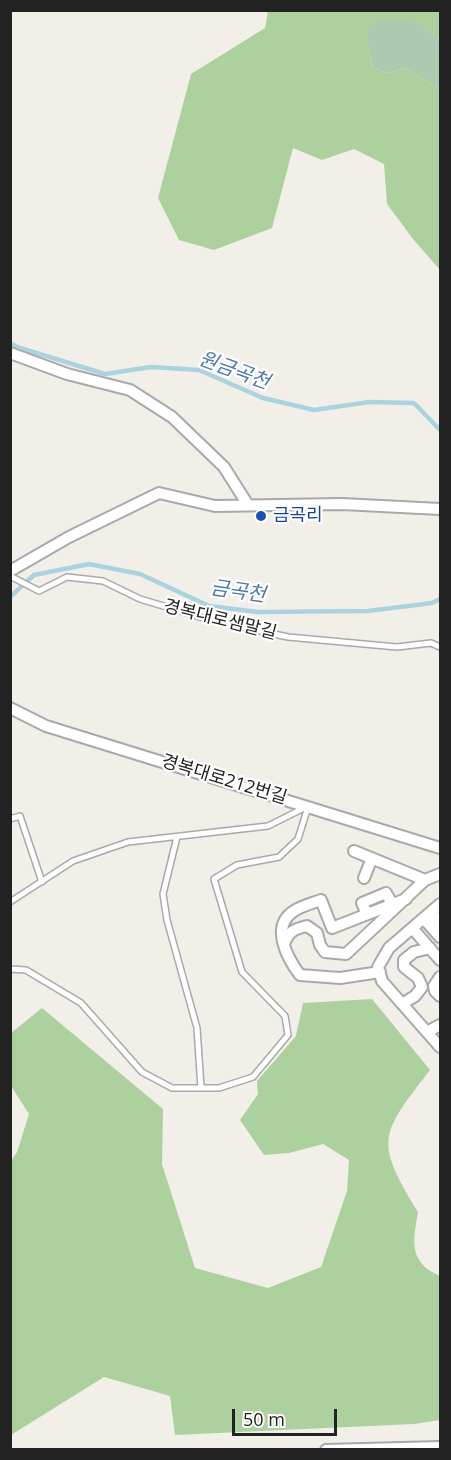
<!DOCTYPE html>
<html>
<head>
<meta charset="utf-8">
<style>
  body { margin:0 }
  #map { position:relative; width:451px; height:1460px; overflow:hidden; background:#f2efe9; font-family:"Open Sans",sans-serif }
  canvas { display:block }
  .frame { position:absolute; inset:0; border:12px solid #222; pointer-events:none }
  .scale { position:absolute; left:232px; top:1409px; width:105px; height:27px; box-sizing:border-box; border:3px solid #222; border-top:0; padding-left:8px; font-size:18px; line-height:21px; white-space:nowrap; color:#222; -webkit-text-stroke:4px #fff; paint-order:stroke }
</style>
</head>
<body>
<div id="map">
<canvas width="451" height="1460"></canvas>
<div class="frame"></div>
<div class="scale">50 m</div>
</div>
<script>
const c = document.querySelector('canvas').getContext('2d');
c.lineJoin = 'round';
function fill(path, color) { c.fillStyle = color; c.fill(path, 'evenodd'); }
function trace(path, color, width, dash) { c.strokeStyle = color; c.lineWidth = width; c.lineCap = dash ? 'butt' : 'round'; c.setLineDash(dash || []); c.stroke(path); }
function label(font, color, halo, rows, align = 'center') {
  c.font = font + ' "Open Sans","Noto Sans KR",sans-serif'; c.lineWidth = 4.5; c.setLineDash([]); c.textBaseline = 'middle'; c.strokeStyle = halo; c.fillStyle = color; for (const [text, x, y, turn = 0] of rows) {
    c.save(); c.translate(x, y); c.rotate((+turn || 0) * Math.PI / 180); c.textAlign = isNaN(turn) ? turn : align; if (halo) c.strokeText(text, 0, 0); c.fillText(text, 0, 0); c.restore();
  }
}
const forest = new Path2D(`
  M268,11H440V40C413,15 401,21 368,30V46L373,67L387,73L405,68L440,89V270L413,239L387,204L384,164L354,149L322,160L293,148L272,228L214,250L179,240L158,198L191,74L265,28Z
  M372,999L430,1070C380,1135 374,1140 418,1212C413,1241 408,1262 440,1276V1420L414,1424L175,1435L170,1396L104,1377L11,1435V1161L17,1152L29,1114L11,1086V1033L42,1008L163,1109L162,1164L195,1268L268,1288L321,1267L347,1191L349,1160L323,1144L289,1153L264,1155L240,1120L258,1094L257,1081L296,1036L303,1003Z`);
const cemetery = new Path2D(`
  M381,20C409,20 420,21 440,40V89L405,68L387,73L373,67L368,46V30Z`);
const stream = new Path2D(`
  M10,343L20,348L105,374L151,367L199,370L263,398L314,410L369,402L414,403L440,430
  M10,597L34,575L89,564L140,574L209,606L258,612L368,611L432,603L440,599`);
const service = new Path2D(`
  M10,576L39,591L67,577L103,581L140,599L213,621L288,637L397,647L431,643L440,647
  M10,819L20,816L42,882
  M177,837L163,894L167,920L197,1028L201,1088
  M10,902L73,861L128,842L268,826L304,808
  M10,969L26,970L81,1003L142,1072L172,1088H219L253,1077L288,1035L285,1016L242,972L214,879L237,865L279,857L298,839L308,807`);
const minor = new Path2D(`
  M10,353L67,374L130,390L172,417L224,467L248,505
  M10,571L69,537L159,493L215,506L342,504L440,509
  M10,708L46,726L440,848
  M354,851L425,880
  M364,878L372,858
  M440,904L389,948L378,967L382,981L440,1047
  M432,912L440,923
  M367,914L362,903L386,893L392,904
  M424,919L440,937
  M413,929L440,960
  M284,944C289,931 294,929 307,926L317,933L320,945L325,952L346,954L425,880L440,874
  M380,972L340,978L300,975C287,958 270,926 294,911C301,906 313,903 321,900L332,928L406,899
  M440,977L434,986L435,991L440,996
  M402,1004L415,996L422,987L418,978L404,967V960L414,952L430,948
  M427,1032L440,1025
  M326,1450L440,1447`);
const markers = [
  [261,516,6,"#1a4fb4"]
];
const transitNames = [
  ["금곡리",273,516]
];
const streetNames = [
  ["경복대로샘말길",220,620,14],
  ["경복대로212번길",224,780,17]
];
const waterNames = [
  ["원금곡천",234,371,20],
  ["금곡천",238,592,8]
];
fill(forest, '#add19e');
fill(cemetery, '#aacbaf');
trace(stream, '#aad3df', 4.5);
trace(service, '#a9a9a9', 8);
trace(minor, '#a9a9a9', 14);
trace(service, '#fff', 5);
trace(minor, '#fff', 10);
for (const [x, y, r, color] of markers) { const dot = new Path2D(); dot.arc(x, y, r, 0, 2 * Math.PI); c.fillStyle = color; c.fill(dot); trace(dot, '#fff', 2); }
label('18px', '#164399', '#fff', transitNames, 'left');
label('18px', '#222', '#fff', streetNames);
label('italic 20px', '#4a7aab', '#fff', waterNames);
</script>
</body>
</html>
